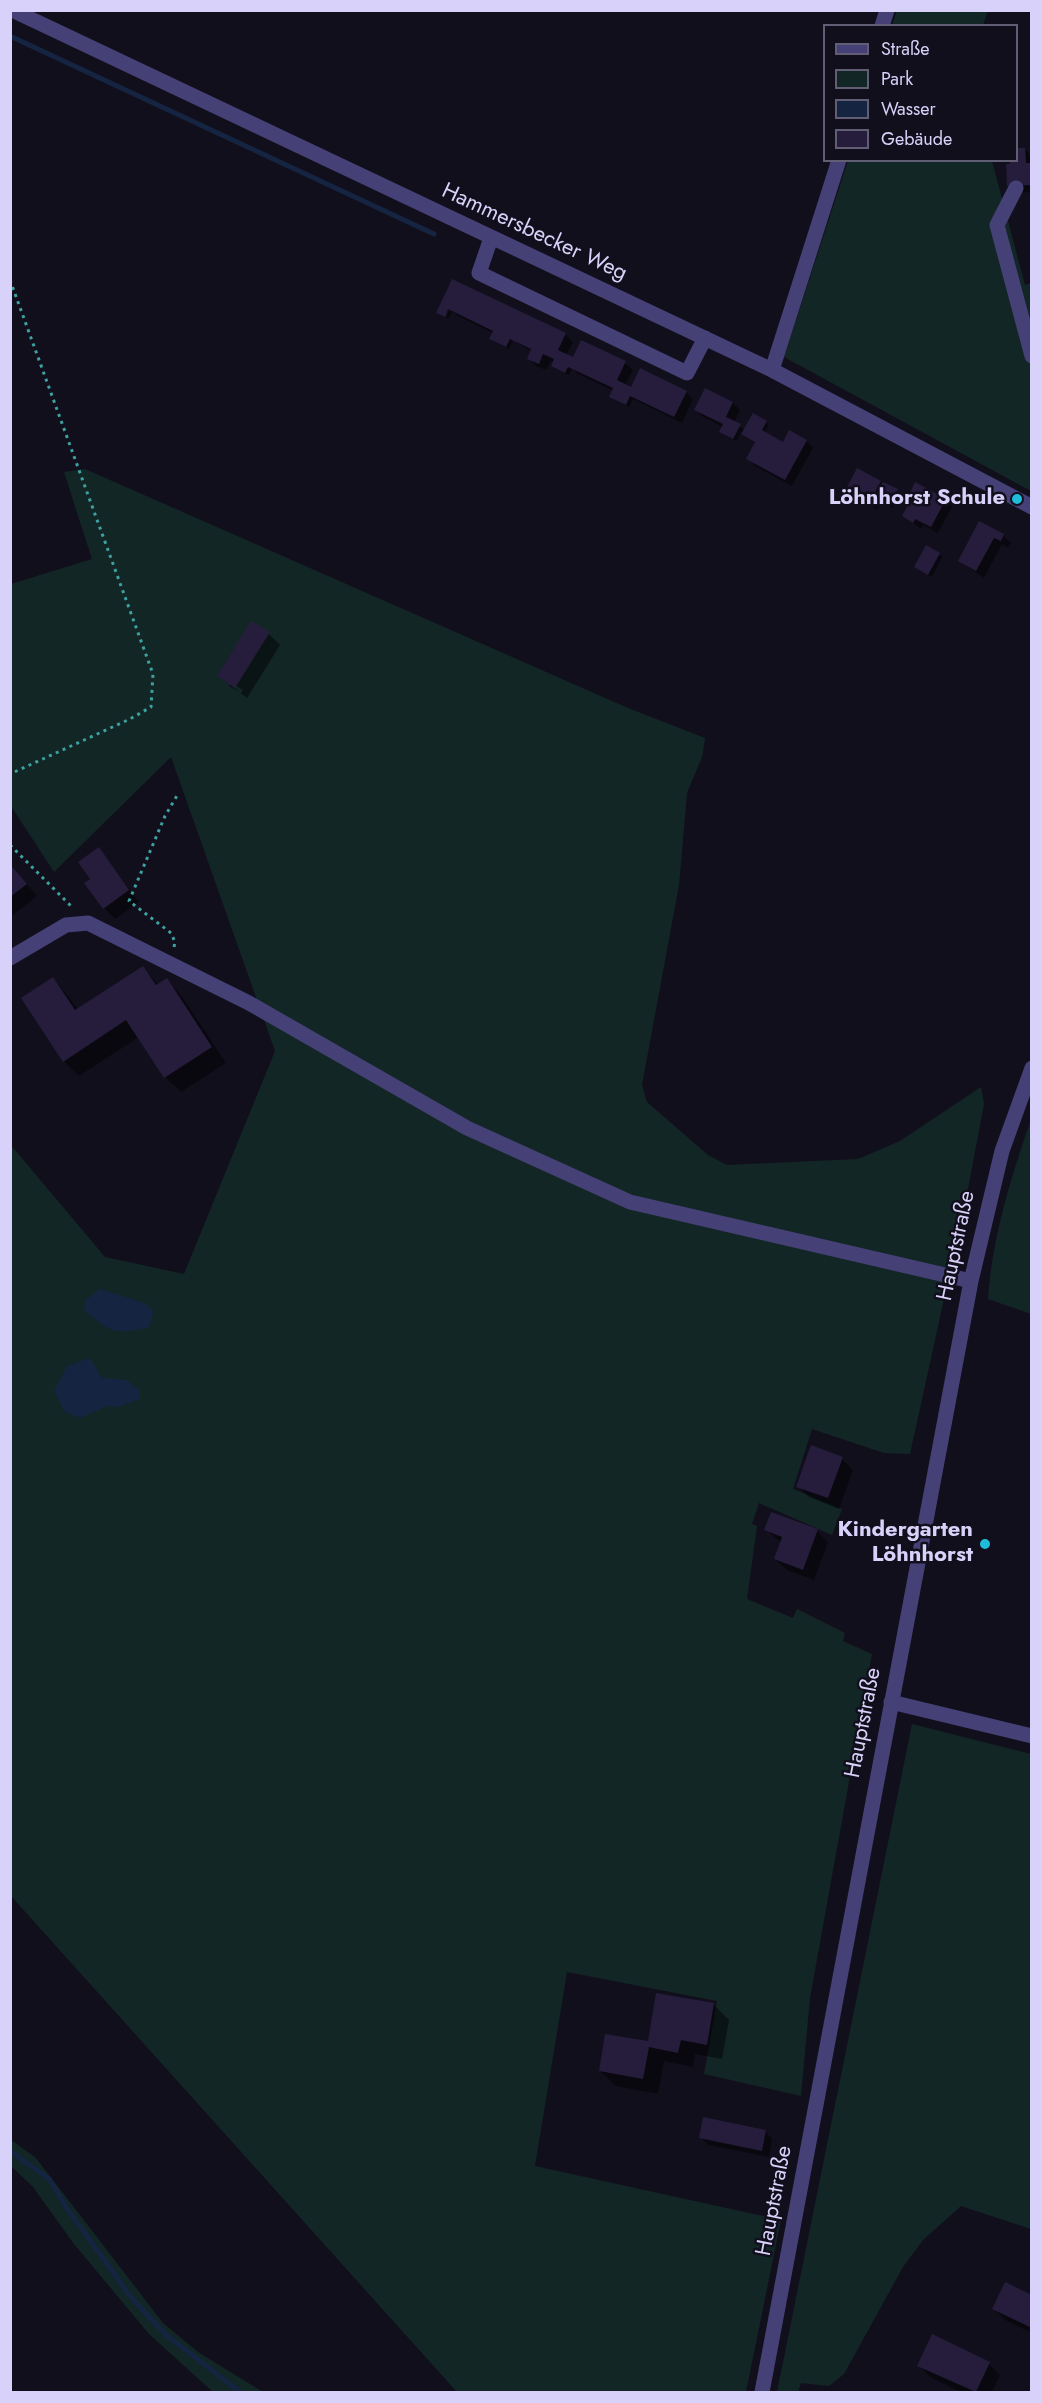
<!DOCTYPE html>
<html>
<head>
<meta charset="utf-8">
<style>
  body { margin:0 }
  #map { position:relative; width:1042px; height:2403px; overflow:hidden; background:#120f1d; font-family:Jost,sans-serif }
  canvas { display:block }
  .frame { position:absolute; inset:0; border:12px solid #d8d1f9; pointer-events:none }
  .legend { position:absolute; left:823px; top:24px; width:195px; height:138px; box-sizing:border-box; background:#120f1d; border:2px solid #615d75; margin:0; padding:8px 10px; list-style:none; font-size:18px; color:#d8d1f9 }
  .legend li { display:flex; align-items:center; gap:12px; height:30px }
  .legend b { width:30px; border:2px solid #615d75 }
</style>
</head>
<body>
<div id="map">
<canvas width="1042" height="2403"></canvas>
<div class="frame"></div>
<ul class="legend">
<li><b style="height:8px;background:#454076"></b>Straße</li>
<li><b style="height:16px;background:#132626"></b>Park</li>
<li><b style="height:16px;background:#152441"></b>Wasser</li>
<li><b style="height:16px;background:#251d3b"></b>Gebäude</li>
</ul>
</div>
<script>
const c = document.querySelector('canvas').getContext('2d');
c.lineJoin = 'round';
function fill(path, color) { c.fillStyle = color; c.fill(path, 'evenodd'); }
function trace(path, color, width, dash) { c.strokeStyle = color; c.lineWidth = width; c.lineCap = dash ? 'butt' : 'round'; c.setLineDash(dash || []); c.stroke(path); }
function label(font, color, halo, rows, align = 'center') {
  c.font = font + ' Jost,sans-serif'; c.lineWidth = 5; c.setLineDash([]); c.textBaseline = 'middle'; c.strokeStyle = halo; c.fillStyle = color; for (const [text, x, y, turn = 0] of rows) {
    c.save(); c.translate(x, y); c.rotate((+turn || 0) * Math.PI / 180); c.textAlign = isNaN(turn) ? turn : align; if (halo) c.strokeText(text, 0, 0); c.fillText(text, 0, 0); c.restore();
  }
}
const green = new Path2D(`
  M897,11V10L988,11L983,25H892Z
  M848,161H992L1025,285L1031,283V491L784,357Z
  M85,469L628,708L705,738L702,757L687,793L679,885L642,1085L647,1102L708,1155L727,1165L858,1159L900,1141L981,1087L984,1104L967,1194L910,1454L884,1453L812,1429L793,1489L842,1509L832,1535L759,1503L752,1524L757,1526L747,1599L793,1618L797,1609L845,1633L843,1641L872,1654L810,1998L801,2096L704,2074L717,2001L567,1972L535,2166L781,2220L746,2392H457L11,1896L10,1144L105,1257L184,1274L275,1051L171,757L54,872L11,806V584L92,559L64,472Z
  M1031,1120V1314L988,1299C992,1239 1011,1176 1031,1120Z
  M912,1724L1031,1754V2229L961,2206L923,2240L903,2267L844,2374L829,2386L801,2383L798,2392H777Z
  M10,2139L36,2158L163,2323L198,2352L263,2392H213L149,2334L74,2244L33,2187L11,2166Z`);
const water = new Path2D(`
  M100,1289L144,1303L154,1311L149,1327C114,1335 111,1333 84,1310L86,1300Z
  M90,1358L102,1378L127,1380L140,1391V1399L118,1407L107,1406L80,1418L64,1411L54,1391L67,1366Z`);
const shadow = new Path2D(`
  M1025,149L1032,156V192L1016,193L1011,165Z
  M453,281L565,334L573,342L566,355L574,359L582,342L625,363L633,370L625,385L630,388L686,392L693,399L682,423L633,399L629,407L614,400L611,397L614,391L578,374L572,368L569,375L556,369L552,366L554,362L551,361L546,370L536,366L529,358L532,352L513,340L509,349L494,342L491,339L493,333L458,316L452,311L448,319L446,318L450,309L448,307L443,317L441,316L438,313Z
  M705,390L733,403L740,410L734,423L745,430L766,422L769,425L764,434L783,444L806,441L813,448L792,486L755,466L748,458L756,443L741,432L737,441L724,435L721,432L723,427L703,417L696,410Z
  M880,482L900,494L893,508L881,501L877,510L847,490Z
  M945,500L952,507L938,533L923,525L921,529L904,516Z
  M980,523L1003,536L1011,543L1008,548L1002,544L984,578L960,561Z
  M939,554L942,557L932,577L916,567Z
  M269,634L280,645L247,698L219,676ZM229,682L243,690L241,693L229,686Z
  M98,849L139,902L115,919L104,908L92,879Z
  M10,864L37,896L13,915L10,912Z
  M143,968L159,985L166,980L181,995L226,1063L181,1092L165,1077L139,1037L79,1076L64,1061L53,978L79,1010Z
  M842,1459L853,1470L839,1509L809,1497L798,1486Z
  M766,1530L817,1531L828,1542L814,1580L787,1570L775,1559L782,1543Z
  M714,2005L729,2020L722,2059L695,2054L693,2067L664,2061L658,2094L616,2086L600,2071Z
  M765,2131L772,2139L769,2157L708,2145L701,2138Z
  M1032,2297V2333L1005,2320L994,2309Z
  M989,2364L1000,2375L992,2392H961L930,2377L919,2366Z`);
const stream = new Path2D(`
  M10,36L434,234
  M10,2151L49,2179L66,2207L130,2296L166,2335L240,2392`);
const building = new Path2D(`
  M1016,148H1025L1026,163H1030L1032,185L1007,186L1006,164H1010L1009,160H1016Z
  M452,279L566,333L558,350L573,357L581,340L626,361L617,380L631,387L640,368L687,391L674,417L630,396L626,405L609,397L613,388L568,367L565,373L551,366L554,359L543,354L539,364L527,359L531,349L510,339L506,347L489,339L493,331L448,309L445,317L436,313Z
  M705,388L733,402L726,417L741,424L733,439L719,432L723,424L694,410Z
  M753,413L767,421L762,430L783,442L789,430L807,440L785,480L746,459L755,442L741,434Z
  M857,468L881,481L869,504L845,491Z
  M883,482L898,489L889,505L874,497Z
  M915,482L946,499L931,527L915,519L913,523L902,516L912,497L909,495Z
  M979,521L1004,534L1001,541L994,538L976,571L958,561Z
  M926,545L940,553L928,575L914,567Z
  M251,621L270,632L235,688L217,676Z
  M99,847L129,890L103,909L84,883L90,879L78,862Z
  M10,864L27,884L10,897Z
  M143,966L156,985L167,978L212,1047L164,1078L126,1020L63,1062L21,998L53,977L75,1010Z
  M811,1445L843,1457L828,1498L796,1487Z
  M771,1512L818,1529L803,1570L774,1559L782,1537L764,1530Z
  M656,1993L714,2003L707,2045L681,2040L678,2053L649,2047L643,2079L599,2071L605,2034L648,2041Z
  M703,2117L766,2130L762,2151L699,2138Z
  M1005,2282L1032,2295V2328L992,2309Z
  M932,2334L990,2362L976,2392L917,2366Z`);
const path = new Path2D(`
  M10,280L153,674L151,707L130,719L10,774
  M10,845L72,907
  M174,947L175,942L171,933L129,901L165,816L178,794`);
const minor = new Path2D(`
  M12,10L772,370L1032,507
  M882,26L887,10
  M1016,188L997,225L1032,356
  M491,238L479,273L687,373L705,338
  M772,370L839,160
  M10,958L66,925L88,923L249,1003L467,1128L630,1202L971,1281
  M891,1702L1032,1736
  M762,2392L971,1281L1002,1151L1032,1068`);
const markers = [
  [1017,499,6,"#1ebcd8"],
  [985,1544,6,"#1ebcd8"]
];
const streetNames = [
  ["Hammersbecker Weg",534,233,25],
  ["Hauptstraße",957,1246,-78],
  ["Hauptstraße",864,1723,-79],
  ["Hauptstraße",775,2201,-79]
];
const poiNames = [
  ["Löhnhorst Schule",1005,499],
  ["Kindergarten",973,1531],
  ["Löhnhorst",973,1556]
];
fill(green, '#132626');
fill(water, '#152441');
fill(shadow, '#0007');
trace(stream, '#152441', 5);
fill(building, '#251d3b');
trace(path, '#3da1a0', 3, [3, 4.5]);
trace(minor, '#454076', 15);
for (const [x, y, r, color] of markers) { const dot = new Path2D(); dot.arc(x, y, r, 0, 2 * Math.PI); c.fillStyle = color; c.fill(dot); trace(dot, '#120f1d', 2); }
label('22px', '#d8d1f9', '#120f1d', streetNames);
label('bold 22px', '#d8d1f9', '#120f1d', poiNames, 'right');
</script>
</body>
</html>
